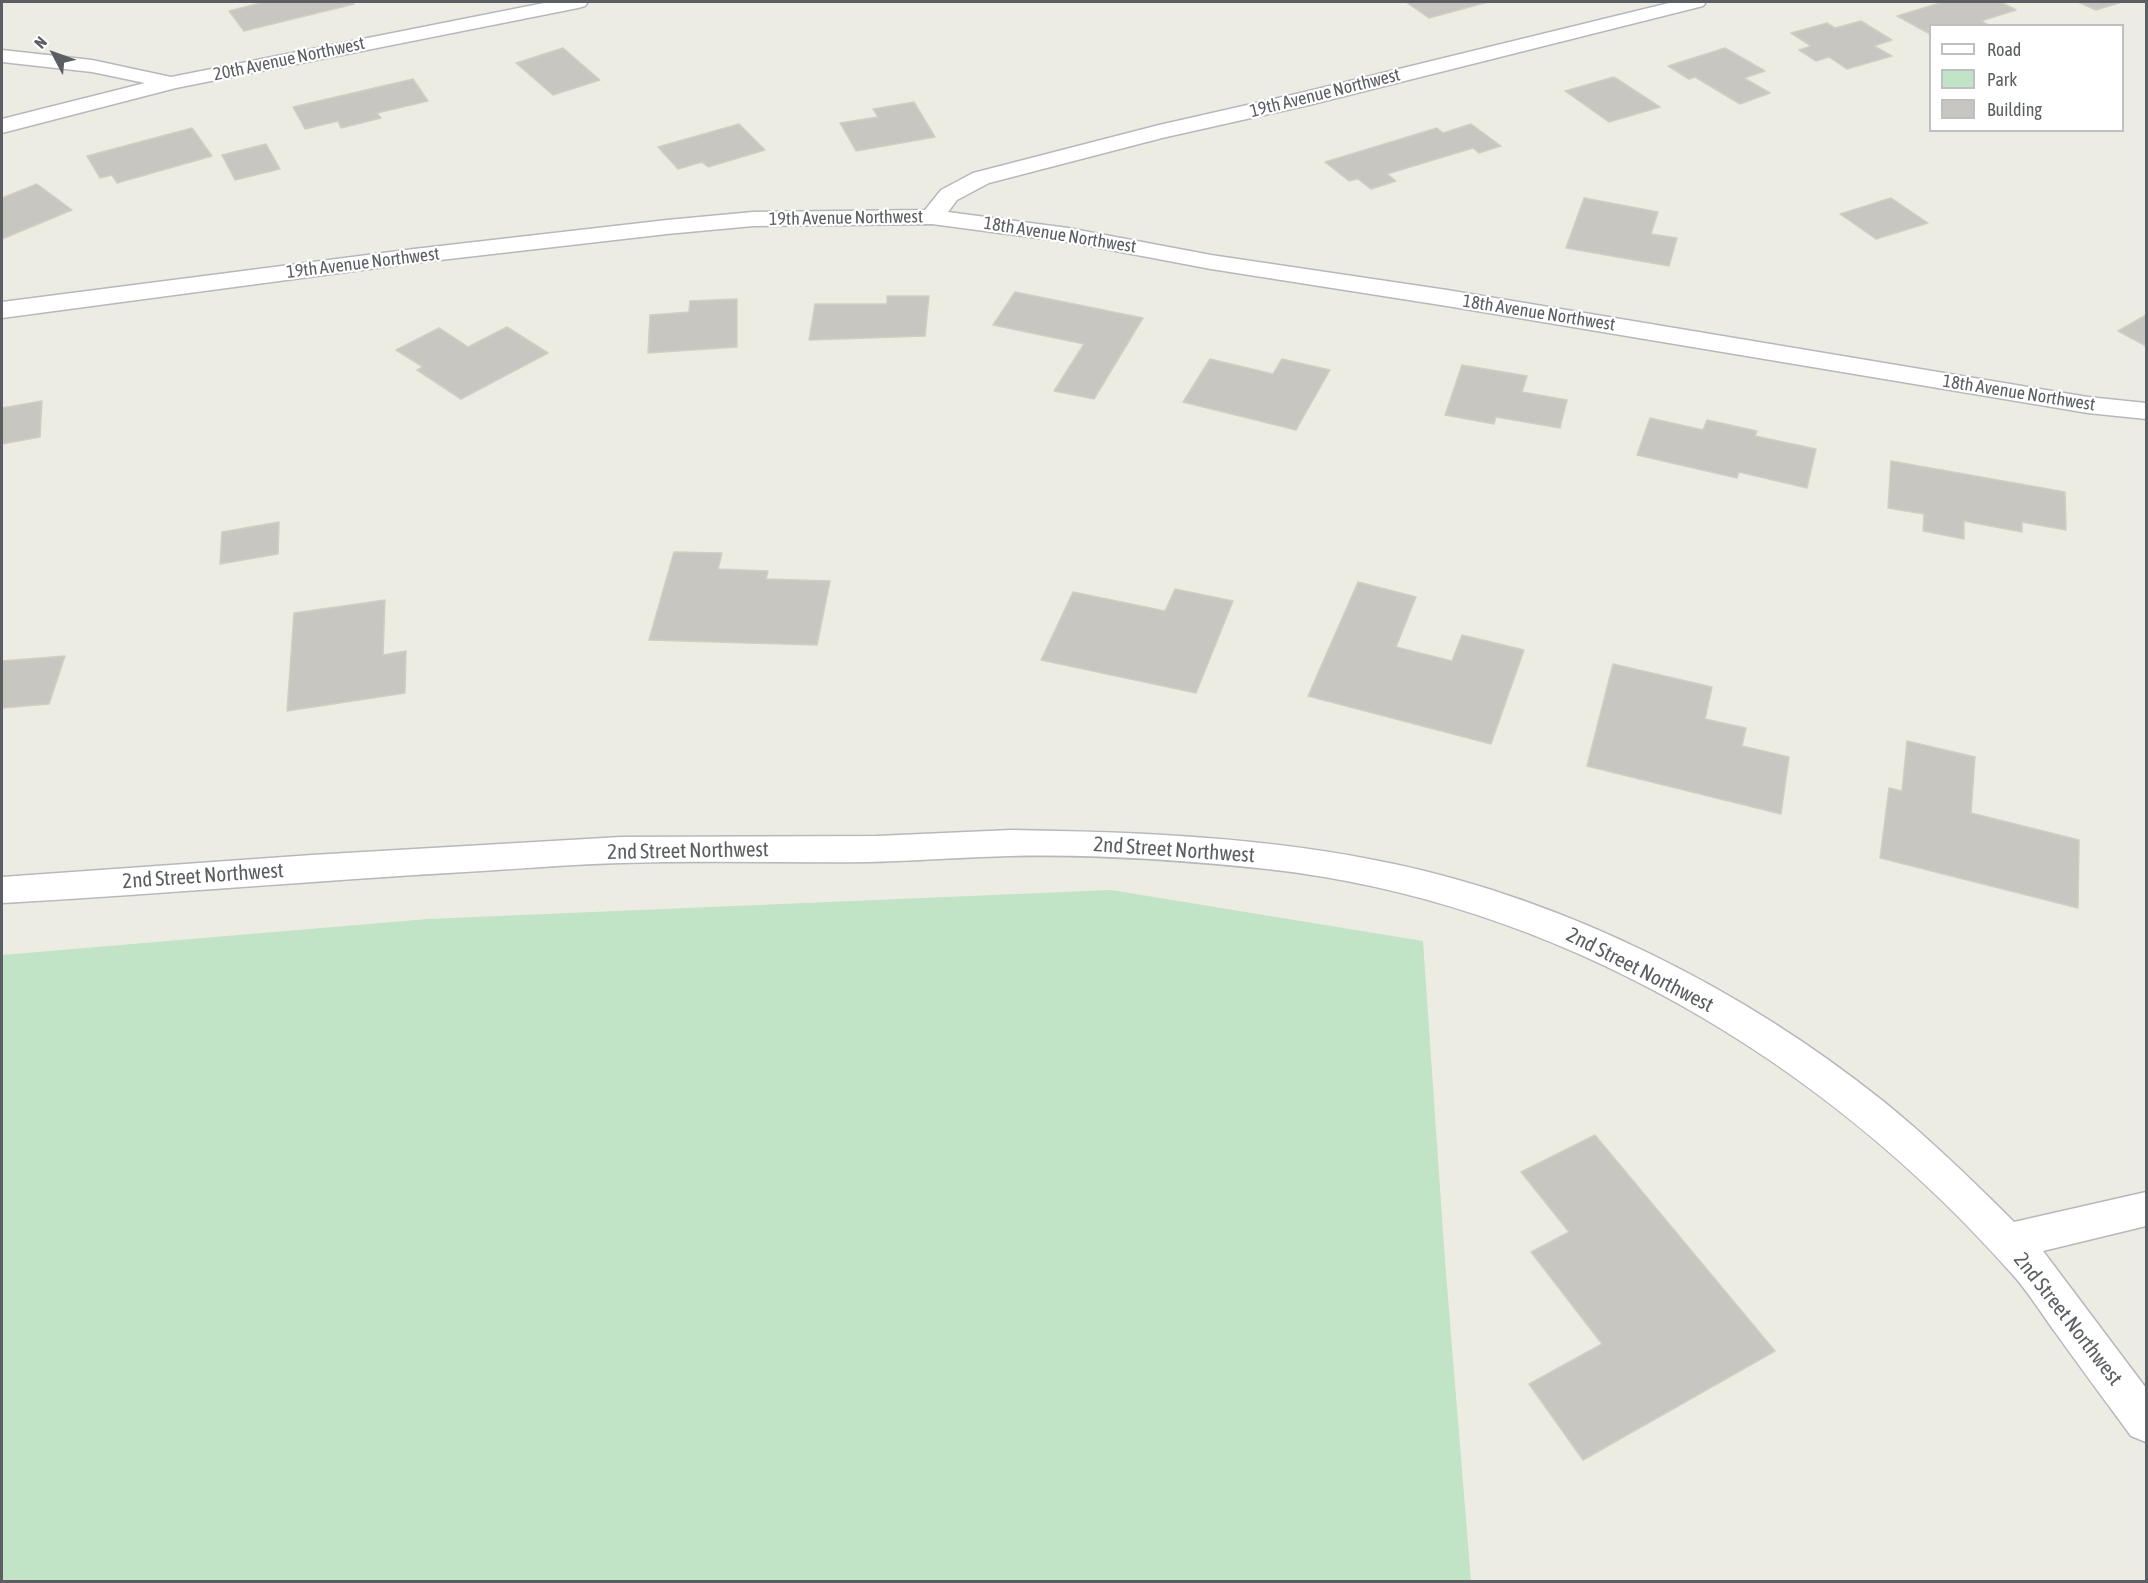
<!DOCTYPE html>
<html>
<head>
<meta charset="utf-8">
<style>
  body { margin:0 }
  #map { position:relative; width:2148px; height:1583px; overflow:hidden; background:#edece3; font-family:"Asap Condensed",sans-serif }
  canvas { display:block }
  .frame { position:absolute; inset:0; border:3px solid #5b5e63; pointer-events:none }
  .legend { position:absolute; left:1929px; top:24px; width:195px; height:108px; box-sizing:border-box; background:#fff; border:2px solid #bdbfc1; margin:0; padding:8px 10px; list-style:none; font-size:18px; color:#5b5e63 }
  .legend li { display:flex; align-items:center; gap:12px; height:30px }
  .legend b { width:30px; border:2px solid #bdbfc1 }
  .north { position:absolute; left:24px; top:24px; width:60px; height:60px; -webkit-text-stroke:4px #fff; paint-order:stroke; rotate:311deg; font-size:16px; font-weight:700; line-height:24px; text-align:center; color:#5b5e63 }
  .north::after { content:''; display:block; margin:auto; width:21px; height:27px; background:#5b5e63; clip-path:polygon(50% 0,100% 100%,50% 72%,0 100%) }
</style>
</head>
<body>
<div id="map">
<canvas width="2148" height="1583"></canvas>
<div class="frame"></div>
<ul class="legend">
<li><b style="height:8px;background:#fff"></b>Road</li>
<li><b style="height:16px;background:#c1e3c6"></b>Park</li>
<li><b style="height:16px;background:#c8c6c0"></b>Building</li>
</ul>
<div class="north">N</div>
</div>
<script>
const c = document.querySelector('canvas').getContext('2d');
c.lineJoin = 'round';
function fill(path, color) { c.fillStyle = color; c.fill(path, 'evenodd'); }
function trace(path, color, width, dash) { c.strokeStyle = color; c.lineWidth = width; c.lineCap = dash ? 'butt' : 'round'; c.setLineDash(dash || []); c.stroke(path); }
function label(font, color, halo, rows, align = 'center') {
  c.font = font + ' "Asap Condensed",sans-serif'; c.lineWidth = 4.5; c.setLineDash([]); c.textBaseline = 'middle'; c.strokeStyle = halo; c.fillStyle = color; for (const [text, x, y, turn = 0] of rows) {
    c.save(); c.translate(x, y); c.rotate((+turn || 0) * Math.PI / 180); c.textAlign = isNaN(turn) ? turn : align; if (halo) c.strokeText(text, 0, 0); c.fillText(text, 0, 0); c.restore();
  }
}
const green = new Path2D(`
  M1111,890L1423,941L1445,1261L1471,1581H2V955L428,919Z`);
const building = new Path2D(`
  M265,2H352L354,4L244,31L229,11Z
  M1406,2H1488L1429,18Z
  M1943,2H2001L2016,10L1981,21L1990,26H1930V34L1897,16Z
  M2078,2H2122L2096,10Z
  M1861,21L1892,40L1874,46L1892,56L1847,69L1829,57L1816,61L1799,50L1811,46L1791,33L1827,23L1835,28Z
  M563,48L600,80L553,95L516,63Z
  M1725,48L1765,71L1744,78L1770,93L1740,104L1695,77L1689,79L1668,66Z
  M1614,77L1660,107L1609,122L1565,91Z
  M413,79L428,101L377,113L381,118L341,128L338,121L305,129L293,107Z
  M914,102L935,137L856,151L840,123L878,117L873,109Z
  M739,124L765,150L708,167L702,162L678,169L658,147Z
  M1471,124L1501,146L1479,153L1473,148L1387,174L1396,181L1371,189L1358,179L1349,181L1325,162L1437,128L1443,133Z
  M192,128L212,156L117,183L112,175L100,178L87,156Z
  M266,144L280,169L235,180L222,155Z
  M37,184L72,210L2,239V198Z
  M1584,198L1658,212L1651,234L1677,238L1669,266L1566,248Z
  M1891,198L1928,223L1876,239L1840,214Z
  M1015,292L1143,318L1094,399L1054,391L1084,344L993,325Z
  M887,296H929L925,336L809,340L815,304H887Z
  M737,299V347L648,353L650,315L689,312L690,301Z
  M2146,315V346L2118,331Z
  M507,327L548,353L461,399L417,370L423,367L396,350L439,328L468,347Z
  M1210,359L1273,374L1282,359L1330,370L1296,430L1183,402Z
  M1462,365L1527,376L1522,392L1567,400L1560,428L1496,417L1494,424L1445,415Z
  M42,401L40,437L2,444V408Z
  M1650,418L1703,430L1707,420L1757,431L1755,436L1816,449L1807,488L1739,472L1737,478L1637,455Z
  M1891,461L2065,492L2066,530L2022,522V532L1964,521V539L1923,531L1924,514L1888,508Z
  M279,522L278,554L220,564L222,532Z
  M674,552L722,553L718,569L768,571L766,579L830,581L817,645L649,640Z
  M1358,582L1416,597L1396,647L1452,661L1462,635L1524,650L1491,744L1308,696Z
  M1175,589L1233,601L1196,693L1041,660L1073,592L1165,611Z
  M385,600L383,655L406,651L405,693L287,711L294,613Z
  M65,656L49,704L2,708V661Z
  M1613,664L1712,687L1705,719L1746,728L1742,746L1789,757L1781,814L1587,766Z
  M1907,741L1975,757L1971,813L2079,840L2078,908L1880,858L1889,788L1902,791Z
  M1595,1135L1775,1351L1583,1460L1529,1384L1602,1344L1531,1252L1569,1232L1521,1172Z`);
const minor = new Path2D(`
  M549,2H588L585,6L578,8L176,88L2,133V119L145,83L92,72L2,62V50L92,60L171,77Z
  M1673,2H1706L1703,6L1309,105L1162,138L989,183L957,200L948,212L1068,228L1211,255L1447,290L2088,397L2146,403V419L2088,413L1447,306L1211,269L1068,242L932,224L753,226L667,234L414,263L2,318V302L414,249L667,220L753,212L925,210L941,190L973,173L1159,125L1309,91Z
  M1011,830C1139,832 1269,837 1394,864C1568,901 1745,990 1883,1101C1930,1139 1972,1180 2014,1222L2146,1192V1226L2043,1251L2146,1388V1442L2131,1436C2106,1402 2080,1367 2055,1332C2041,1313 2029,1293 2013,1275C1822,1059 1557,901 1267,869C1182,860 1096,854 1010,856C963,857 916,861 869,862C787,863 704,860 622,863C576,864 529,868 482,871C322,880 162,894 2,903V877L312,855L621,837L877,836Z`);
const farStreetnames = [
  ["20th Avenue Northwest",289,59,-12],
  ["19th Avenue Northwest",1325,93,-14],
  ["19th Avenue Northwest",846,218,-1],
  ["18th Avenue Northwest",1060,235,9],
  ["19th Avenue Northwest",363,263,-7],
  ["18th Avenue Northwest",1539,313,9],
  ["18th Avenue Northwest",2019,393,9]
];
const streetNames = [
  ["2nd Street Northwest",1174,850,4],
  ["2nd Street Northwest",688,851,-1],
  ["2nd Street Northwest",203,876,-4],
  ["2nd Street Northwest",1640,970,27],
  ["2nd Street Northwest",2068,1319,52]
];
fill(green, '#c1e3c6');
fill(building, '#c8c6c0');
trace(building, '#d1cec2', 1.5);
trace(minor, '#b6b8bc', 3);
fill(minor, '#fff');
label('18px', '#5b5e63', '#fff', farStreetnames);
label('21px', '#5b5e63', '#fff', streetNames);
</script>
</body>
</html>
